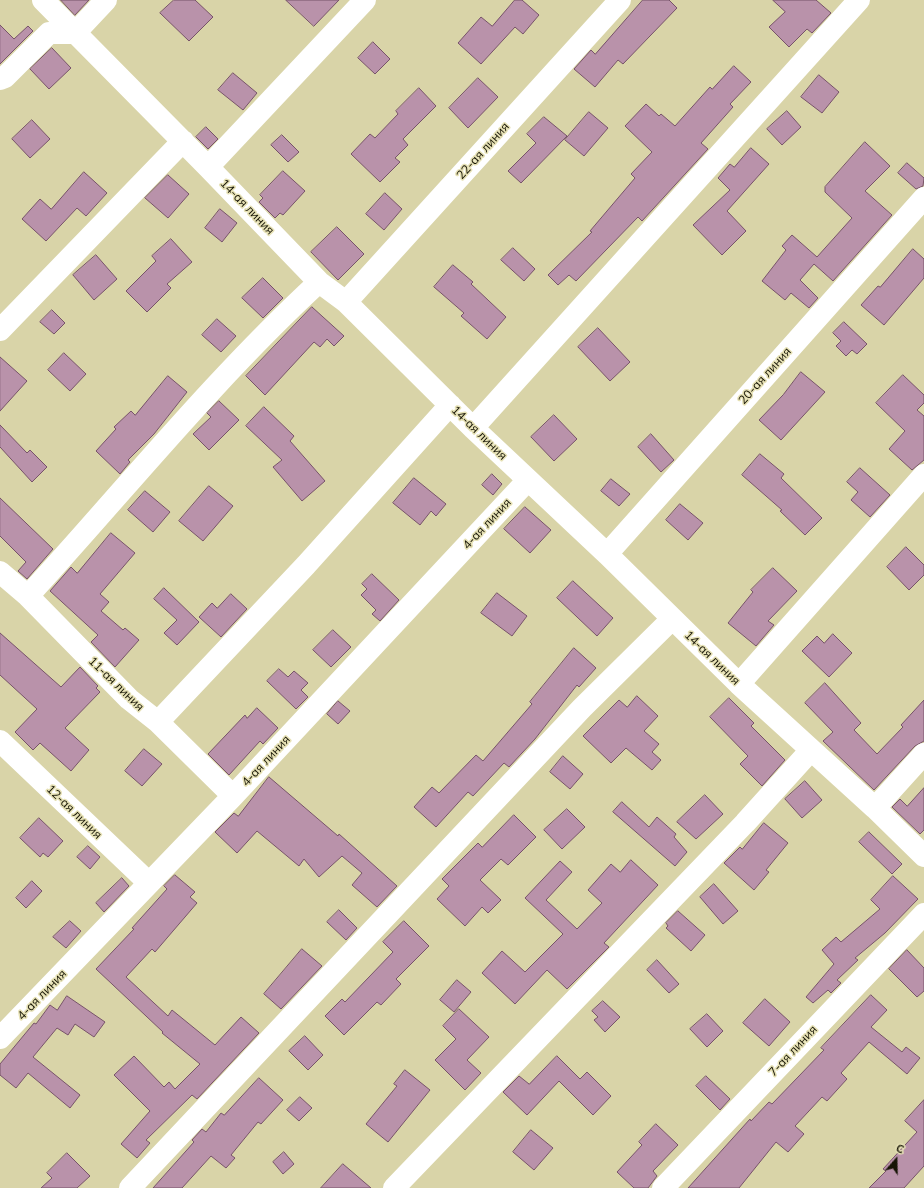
<!DOCTYPE html>
<html>
<head>
<meta charset="utf-8">
<style>
  body { margin:0 }
  #map { position:relative; width:924px; height:1188px; overflow:hidden; background:#d9d4a8; font-family:Mulish,sans-serif }
  canvas { display:block }
  .north { position:absolute; left:876px; top:1140px; width:40px; height:40px; -webkit-text-stroke:3px #e6e1b5; paint-order:stroke; rotate:20deg; font-size:11px; font-weight:700; line-height:16px; text-align:center; color:#161405 }
  .north::after { content:''; display:block; margin:auto; width:14px; height:18px; background:#161405; clip-path:polygon(50% 0,100% 100%,50% 72%,0 100%) }
</style>
</head>
<body>
<div id="map">
<canvas width="924" height="1188"></canvas>
<div class="north">С</div>
</div>
<script>
const c = document.querySelector('canvas').getContext('2d');
c.lineJoin = 'round';
function fill(path, color) { c.fillStyle = color; c.fill(path, 'evenodd'); }
function trace(path, color, width, dash) { c.strokeStyle = color; c.lineWidth = width; c.lineCap = dash ? 'butt' : 'round'; c.setLineDash(dash || []); c.stroke(path); }
function label(font, color, halo, rows, align = 'center') {
  c.font = font + ' Mulish,sans-serif'; c.lineWidth = 3; c.setLineDash([]); c.textBaseline = 'middle'; c.strokeStyle = halo; c.fillStyle = color; for (const [text, x, y, turn = 0] of rows) {
    c.save(); c.translate(x, y); c.rotate((+turn || 0) * Math.PI / 180); c.textAlign = isNaN(turn) ? turn : align; if (halo) c.strokeText(text, 0, 0); c.fillText(text, 0, 0); c.restore();
  }
}
const building = new Path2D(`
  M61,0H89L75,15Z
  M174,0H195L213,17L189,41L160,13Z
  M286,0H339L314,26Z
  M515,0H522L539,15L523,34L515,27L481,64L458,43L481,17L492,26Z
  M643,0H669L677,8L623,64L618,60L595,87L574,69L591,50L595,54Z
  M773,0H816L831,13L812,33L807,29L789,47L769,27L785,12Z
  M0,25L14,39L28,26L33,31L0,64Z
  M373,42L390,59L375,74L358,58Z
  M52,48L71,68L49,89L30,69Z
  M734,66L751,82L730,104L733,107L701,143L708,149L642,221L638,217L576,281L569,275L558,285L548,275L592,232L590,231L635,178L631,174L652,152L625,126L646,104L659,116L661,114L675,126L710,87L712,89Z
  M233,73L257,93L243,110L218,90Z
  M819,75L839,92L822,113L801,97Z
  M478,78L498,97L468,128L449,108Z
  M419,88L436,106L403,139L408,145L395,158L400,162L380,182L351,154L370,134L375,138L398,114L396,111Z
  M787,111L801,127L782,145L767,129Z
  M589,112L608,128L584,156L565,140Z
  M544,117L567,136L521,183L508,171L536,143L527,134Z
  M32,120L50,139L30,158L12,139Z
  M206,127L218,139L208,149L196,137Z
  M282,135L299,152L288,162L271,145Z
  M865,142L890,166L865,191L892,215L833,281L814,264L800,280L818,298L809,308L791,293L785,300L762,281L786,250L782,246L792,235L817,257L852,218L825,192V187Z
  M751,148L769,164L727,211L746,231L722,255L693,225L730,190L718,178L730,164L734,167Z
  M907,163L924,178L923,186L916,189L898,173Z
  M283,171L305,191L283,215L280,213L275,218L259,202L263,198L260,195Z
  M84,172L107,193L86,216L77,208L46,241L22,219L40,199L51,209Z
  M168,175L189,194L168,218L145,198Z
  M385,193L402,209L384,230L366,214Z
  M220,209L237,223L222,242L205,228Z
  M337,227L364,254L338,280L311,252Z
  M171,239L192,262L167,284L171,288L147,312L126,291L156,261L152,256Z
  M513,248L535,269L524,281L501,260Z
  M913,249L924,259V278L884,325L861,305L878,286L880,287Z
  M96,255L117,279L94,300L73,275Z
  M453,265L473,282L471,284L506,317L487,339L461,316L464,313L434,287Z
  M263,278L283,298L263,318L242,298Z
  M312,307L344,336L334,346L327,339L320,347L314,342L265,395L246,376Z
  M52,310L65,323L54,334L40,322Z
  M217,319L236,336L221,352L202,335Z
  M844,322L867,344L857,354L852,350L846,356L836,346L841,341L833,333Z
  M598,328L630,362L610,381L578,347Z
  M64,353L86,374L70,391L48,370Z
  M0,357L27,381L0,411Z
  M801,372L825,392L781,440L759,420L783,395Z
  M903,375L924,395V403L917,410L924,416V460L912,470L889,449L905,431L876,403Z
  M168,376L187,392L154,434L128,460L130,462L120,474L96,451L116,429L114,427L131,411L135,415Z
  M219,401L239,420L209,450L193,434L211,417L207,413Z
  M264,407L294,436L290,441L325,481L302,501L273,467L282,460L246,426Z
  M554,415L577,439L554,461L531,437Z
  M0,425L27,453L30,450L47,467L32,482L0,447Z
  M651,434L674,460L661,472L638,447Z
  M760,454L784,474L781,478L822,518L805,535L780,511L782,510L742,475Z
  M860,468L890,495L870,517L851,500L858,492L847,482Z
  M492,474L502,484L493,495L482,485Z
  M414,478L446,504L436,516L431,511L420,525L393,503Z
  M611,479L630,494L619,506L601,491Z
  M209,486L233,506L203,541L179,521Z
  M145,491L170,512L153,532L128,510Z
  M0,498L53,549L27,579L18,571L26,562L0,536Z
  M680,504L703,523L688,540L666,520Z
  M525,507L551,530L530,553L504,529Z
  M111,533L135,553L100,594L109,602L101,611L123,630L125,628L139,640L115,667L91,642L98,635L50,591L71,567L77,573Z
  M906,547L924,565V575L909,590L887,567Z
  M773,568L797,591L768,621L774,625L756,646L728,623L753,592L751,590Z
  M372,574L399,600L380,621L372,614L376,610L361,595L367,589L362,584Z
  M573,581L613,618L597,636L557,598Z
  M164,588L199,622L177,645L164,633L177,620L154,599Z
  M497,593L527,616L512,636L481,613Z
  M231,594L247,609L221,637L199,617L212,603L217,608Z
  M333,630L351,647L331,667L313,650Z
  M0,633L61,687L80,667L98,686L96,688L100,692L65,728L89,750L71,771L40,743L33,750L15,732L37,709L0,675Z
  M833,634L852,653L829,677L802,651L817,636L824,643Z
  M574,648L596,668L579,687L577,685L535,739L509,767L504,763L473,796L468,792L436,827L414,807L432,787L439,793L476,755L483,761L532,704L530,702Z
  M279,669L288,677L294,671L308,683L301,690L308,697L296,709L267,681Z
  M825,683L861,723L854,730L877,754L903,727L901,725L924,700V741L915,746L874,790L823,741L833,732L805,703Z
  M637,696L658,716L644,731L659,744L652,752L661,760L652,770L626,748L611,763L583,736L619,700L627,707Z
  M729,698L754,723L751,726L785,760L762,786L740,764L748,756L710,717Z
  M338,701L350,711L338,724L327,714Z
  M257,708L278,728L263,744L260,741L229,775L208,754L245,715L247,718Z
  M144,749L162,764L142,786L125,771Z
  M563,756L583,774L570,789L550,772Z
  M269,777L338,836L339,834L397,886L377,907L352,885L362,873L342,856L319,877L304,859L299,866L257,831L237,853L215,832L234,813L238,816Z
  M805,781L822,800L802,818L785,799Z
  M924,788V830L920,834L892,807L900,799L907,806Z
  M705,795L723,814L696,839L677,822Z
  M622,802L649,827L657,817L676,834L674,837L687,852L675,866L613,812Z
  M567,809L585,827L562,849L544,830Z
  M514,815L536,837L508,865L501,859L480,880L501,900L488,913L482,907L465,926L437,899L449,886L442,879L478,843L482,847Z
  M39,818L63,841L48,857L43,853L40,857L20,838Z
  M764,823L788,843L766,870L769,872L754,890L724,863L740,847L742,849Z
  M869,832L902,864L892,874L859,842Z
  M88,846L100,857L90,869L77,857Z
  M631,860L658,885L604,943L609,947L567,989L547,970L515,1004L482,973L502,951L525,972L563,934L525,898L560,861L572,872L546,900L577,929L602,903L588,890L611,864L620,872Z
  M175,875L195,892L190,897L197,903L155,952L152,949L126,977L168,1016L172,1010L215,1045L241,1017L259,1033L197,1099L192,1095L146,1140L150,1143L137,1158L121,1144L150,1111L114,1075L134,1056L164,1087L169,1082L175,1089L200,1064L162,1033L163,1032L96,969L134,929L132,928L167,889L164,886Z
  M893,876L918,899L885,933L855,958L858,960L837,980L841,983L831,993L828,990L813,1003L806,997L834,964L822,950L836,937L841,942L880,909L871,900Z
  M122,878L129,886L104,912L96,903Z
  M32,881L42,891L26,908L16,898Z
  M714,884L738,911L723,924L700,897Z
  M339,910L357,928L346,940L327,922Z
  M678,911L705,935L691,951L666,928L668,926L666,923Z
  M70,921L81,931L66,948L53,937Z
  M404,921L429,946L396,979L401,984L381,1005L377,1002L344,1035L325,1016L342,999L345,1002L393,952L383,942Z
  M302,949L322,966L281,1009L264,994Z
  M907,950L924,968V991L917,997L889,969Z
  M657,960L679,984L669,993L647,970Z
  M457,980L471,992L454,1012L440,1000Z
  M871,995L887,1010L871,1027L902,1052L906,1047L920,1058L907,1074L869,1042L841,1073L847,1079L827,1101L822,1097L795,1126L804,1134L788,1152L776,1142L739,1188H688L750,1119L751,1121L769,1102L772,1104L824,1050L821,1048Z
  M67,996L105,1022L94,1037L75,1024L68,1035L57,1028L33,1057L80,1095L70,1108L28,1073L16,1088L0,1075V1064L34,1023L36,1024L50,1005L57,1010Z
  M765,999L790,1022L769,1046L743,1023Z
  M603,1001L620,1017L605,1032L594,1020L598,1017L592,1011Z
  M459,1009L489,1037L467,1060L481,1073L465,1090L435,1060L456,1039L443,1026Z
  M707,1014L723,1031L707,1047L690,1029Z
  M305,1036L323,1055L308,1070L289,1051Z
  M557,1056L580,1079L587,1072L611,1096L593,1115L559,1081L527,1115L503,1092L519,1076L529,1084Z
  M405,1070L430,1090L388,1142L366,1124L397,1086L394,1084Z
  M706,1076L730,1099L720,1110L696,1086Z
  M259,1078L283,1100L261,1124L258,1122L231,1155L235,1158L226,1168L211,1156L182,1188H153L194,1142L192,1140L202,1129L206,1132L221,1113L224,1115Z
  M300,1097L312,1108L299,1121L287,1110Z
  M924,1100V1166L904,1188H869L886,1171L883,1169L917,1132L905,1121Z
  M656,1124L678,1145L653,1171L657,1176L648,1188H634L617,1172L642,1145L639,1142Z
  M531,1130L553,1148L534,1170L513,1152Z
  M284,1152L294,1164L283,1174L273,1162Z
  M67,1153L90,1176L77,1188H41L52,1178L47,1173Z
  M343,1164L371,1188H321Z`);
const minor = new Path2D(`
  M43,0L208,167L319,282L346,302L473,428L607,554L739,684L875,808L924,856
  M0,79L5,77L49,33H75L106,0
  M208,167L365,0
  M346,302L620,0
  M0,330L183,141
  M473,428L859,0
  M607,554L924,198
  M0,572L28,596L129,699L158,722L233,796
  M28,596C124,491 214,379 319,282
  M739,684L924,475
  M158,722L306,565L450,405
  M0,741L149,883
  M875,808L924,754
  M0,1038L233,796L528,480
  M130,1188L582,708L672,619
  M394,1188L745,823L811,750
  M663,1188L924,914`);
const streetNames = [
  ["22-ая линия",483,151,-48],
  ["14-ая линия",247,207,46],
  ["20-ая линия",765,376,-48],
  ["14-ая линия",479,433,44],
  ["4-ая линия",487,524,-47],
  ["14-ая линия",712,658,44],
  ["11-ая линия",116,684,44],
  ["4-ая линия",266,761,-47],
  ["12-ая линия",74,812,44],
  ["4-ая линия",42,995,-46],
  ["7-ая линия",793,1051,-47]
];
fill(building, '#b992aa');
trace(building, '#775369', 1);
trace(minor, '#fff', 22);
label('12px', '#161405', '#e6e1b5', streetNames);
</script>
</body>
</html>
